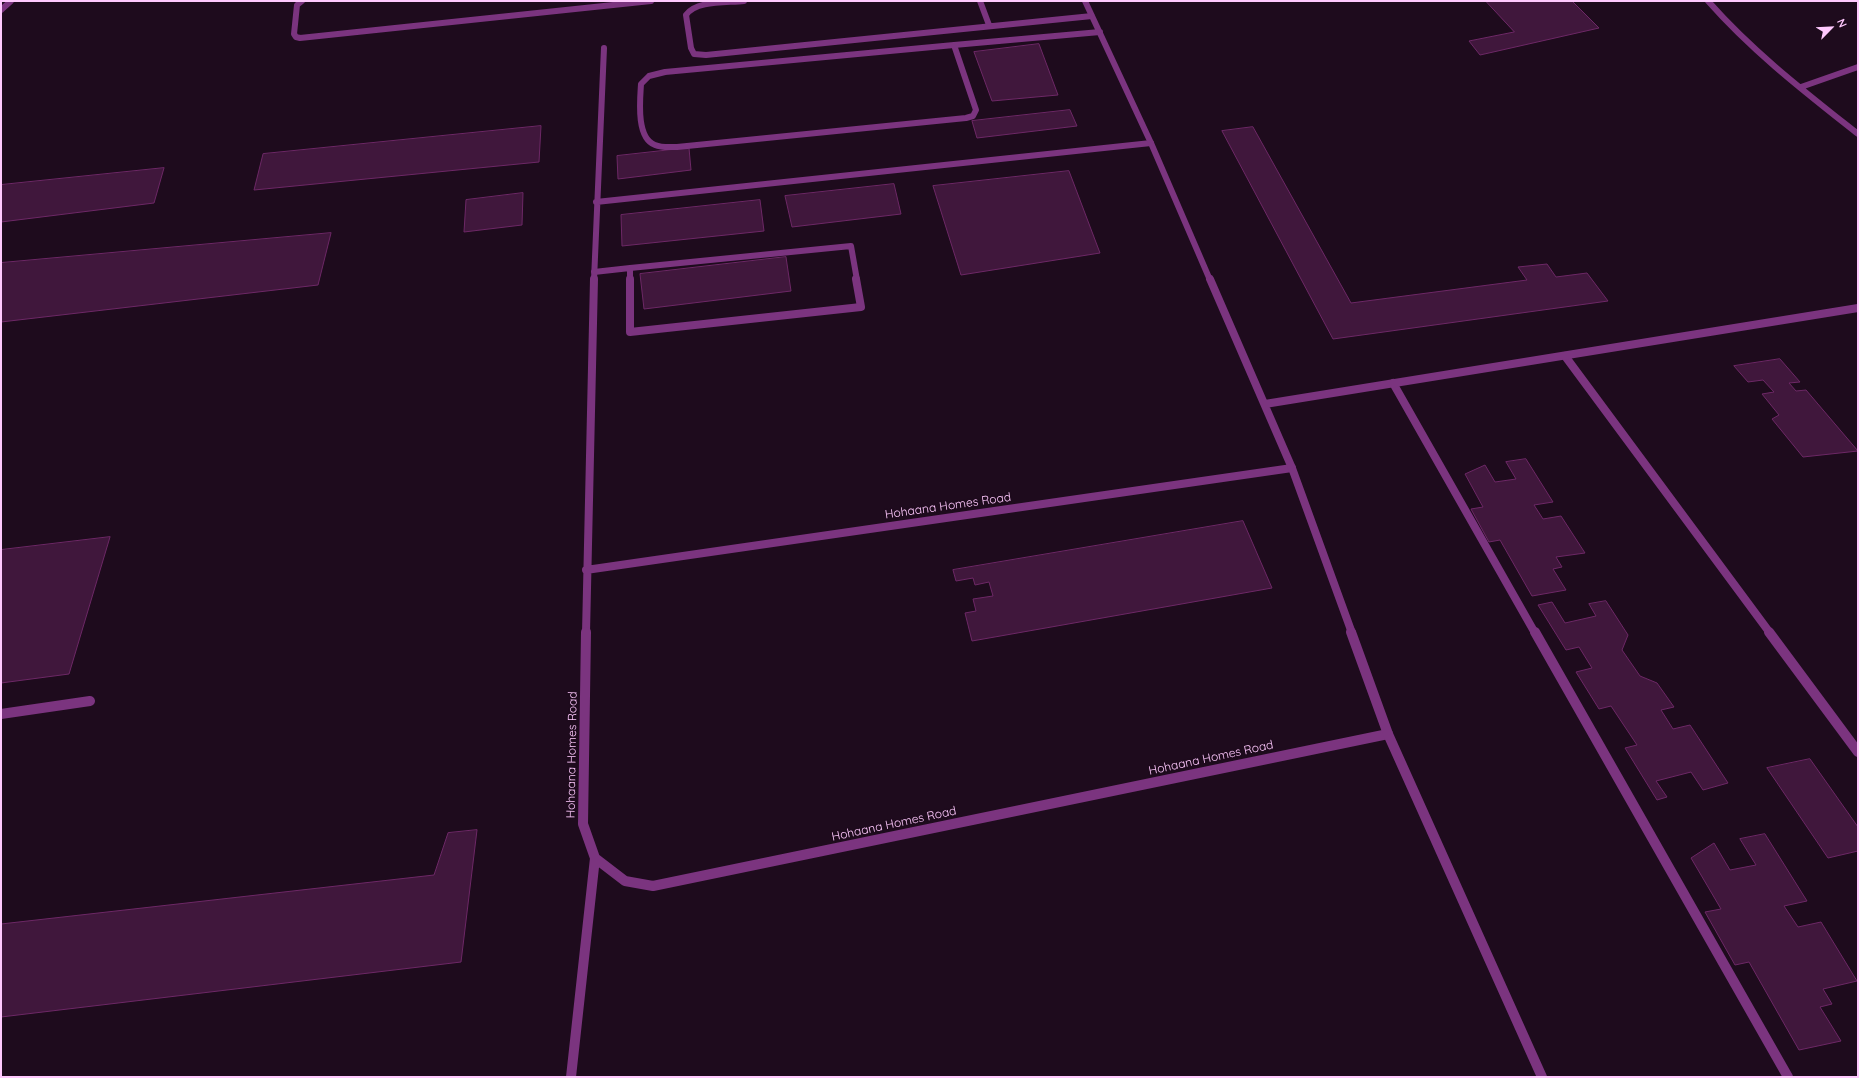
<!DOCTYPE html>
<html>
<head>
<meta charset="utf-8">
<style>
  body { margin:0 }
  #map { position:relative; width:1859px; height:1078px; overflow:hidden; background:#1e0b1d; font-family:Quicksand,sans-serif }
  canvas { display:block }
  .frame { position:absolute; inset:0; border:2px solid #ffc9fe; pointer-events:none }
  .north { position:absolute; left:1811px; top:8px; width:40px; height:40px; -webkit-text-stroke:3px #1e0b1d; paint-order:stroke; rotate:66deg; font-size:11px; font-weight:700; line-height:16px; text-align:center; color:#ffc9fe }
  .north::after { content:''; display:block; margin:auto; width:14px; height:18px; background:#ffc9fe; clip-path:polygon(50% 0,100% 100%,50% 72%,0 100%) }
</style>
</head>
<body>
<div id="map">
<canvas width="1859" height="1078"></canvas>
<div class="frame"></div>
<div class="north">N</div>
</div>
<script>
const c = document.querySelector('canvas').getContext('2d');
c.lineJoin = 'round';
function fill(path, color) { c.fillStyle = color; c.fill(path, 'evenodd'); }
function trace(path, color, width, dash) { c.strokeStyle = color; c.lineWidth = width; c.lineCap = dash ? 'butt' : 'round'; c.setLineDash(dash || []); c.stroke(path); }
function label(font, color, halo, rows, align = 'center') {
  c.font = font + ' Quicksand,sans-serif'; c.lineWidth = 3; c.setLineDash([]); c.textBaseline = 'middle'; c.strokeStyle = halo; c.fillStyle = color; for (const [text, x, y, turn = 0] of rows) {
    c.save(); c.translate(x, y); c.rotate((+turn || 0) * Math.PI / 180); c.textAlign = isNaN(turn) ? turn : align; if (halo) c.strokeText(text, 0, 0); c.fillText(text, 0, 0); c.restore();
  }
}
const building = new Path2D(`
  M1486,1H1572L1599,28L1480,55L1469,41L1514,32Z
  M1039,44L1058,95L992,101L974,52Z
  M1070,110L1077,126L977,138L972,121Z
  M541,126L539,162L254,190L263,154Z
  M1253,127L1351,303L1527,280L1518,267L1547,264L1556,277L1587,273L1608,301L1333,339L1222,131Z
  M689,148L691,170L618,179L617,156Z
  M164,168L154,203L1,222V185Z
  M1069,171L1100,253L961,275L933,186Z
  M894,184L901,214L792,227L785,196Z
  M523,193L522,225L464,232L466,200Z
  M760,200L764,231L622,246L621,215Z
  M331,233L318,285L1,322V263Z
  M786,257L791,291L644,309L640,274Z
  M1780,359L1800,382L1789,383L1796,391L1806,390L1858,451L1803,457L1772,419L1779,415L1762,394L1774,392L1763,380L1748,382L1734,366Z
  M1526,459L1553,502L1534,505L1543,519L1561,516L1585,553L1556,557L1562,567L1553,569L1566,590L1532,596L1500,540L1489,542L1471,509L1483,507L1465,474L1485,465L1495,482L1516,479L1506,462Z
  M1243,521L1272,588L972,641L965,613L976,611L973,599L993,596L989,582L975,585L973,578L956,581L953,570Z
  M110,537L69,674L1,683V550Z
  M1606,601L1628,635L1622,650L1640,676L1657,683L1674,707L1661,710L1673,729L1690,725L1728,783L1703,790L1691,772L1656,781L1667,797L1657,800L1625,748L1637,745L1611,706L1599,709L1576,672L1592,668L1579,647L1566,650L1538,605L1552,602L1565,623L1596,616L1589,604Z
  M1810,759L1858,827V851L1828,858L1767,768Z
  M477,830L461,962L1,1017V924L434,875L448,833Z
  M1765,834L1807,901L1784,906L1798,927L1821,922L1857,981L1823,989L1832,1004L1820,1007L1841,1041L1799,1050L1749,962L1735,965L1705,912L1721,909L1691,858L1714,843L1730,870L1756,865L1740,839Z`);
const serviceFar2 = new Path2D(`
  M1708,1C1753,52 1805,92 1858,134
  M1801,87L1858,67
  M596,202L1151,143
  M594,280L604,48`);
const serviceFar1 = new Path2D(`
  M1565,356L1770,633
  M1393,383L1535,633
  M586,570L1292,468
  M586,633L594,279`);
const service = new Path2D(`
  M586,632L583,824L595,858L625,881L653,886L1388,734
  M1535,632L1788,1077
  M1769,632L1858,752
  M1,714L90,701
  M571,1077L595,858`);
const minorFar2 = new Path2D(`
  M302,1L297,5L294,34L296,37L300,38L651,1
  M744,1C727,3 696,0 686,15L691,48L694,54L706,55L1092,16
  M980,1L989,25
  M1085,1L1151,143L1210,280
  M1,10L11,1
  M954,45L976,110L973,116L966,118L677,147C670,147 662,148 655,145C636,138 640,100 641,84L649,76L665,72Z
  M954,45L1100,32
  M630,268V280
  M630,268L851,246L857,280
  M594,272L630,268`);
const minorFar1 = new Path2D(`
  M630,279V332L861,307L856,279
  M1210,279L1292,468L1352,633
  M1265,404L1858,308`);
const minor = new Path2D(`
  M1351,632L1388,734L1542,1077`);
const streetNames = [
  ["Hohaana Homes Road",948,506,-8],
  ["Hohaana Homes Road",572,755,-89],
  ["Hohaana Homes Road",1211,758,-12],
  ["Hohaana Homes Road",894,824,-12]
];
fill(building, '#40173c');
trace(building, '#6d2866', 1);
trace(serviceFar2, '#7b347f', 6);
trace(serviceFar1, '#7b347f', 8);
trace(service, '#7b347f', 10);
trace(minorFar2, '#7b347f', 6);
trace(minorFar1, '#7b347f', 8);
trace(minor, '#7b347f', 10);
label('12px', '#ffc9fe', '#1e0b1d', streetNames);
</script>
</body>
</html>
